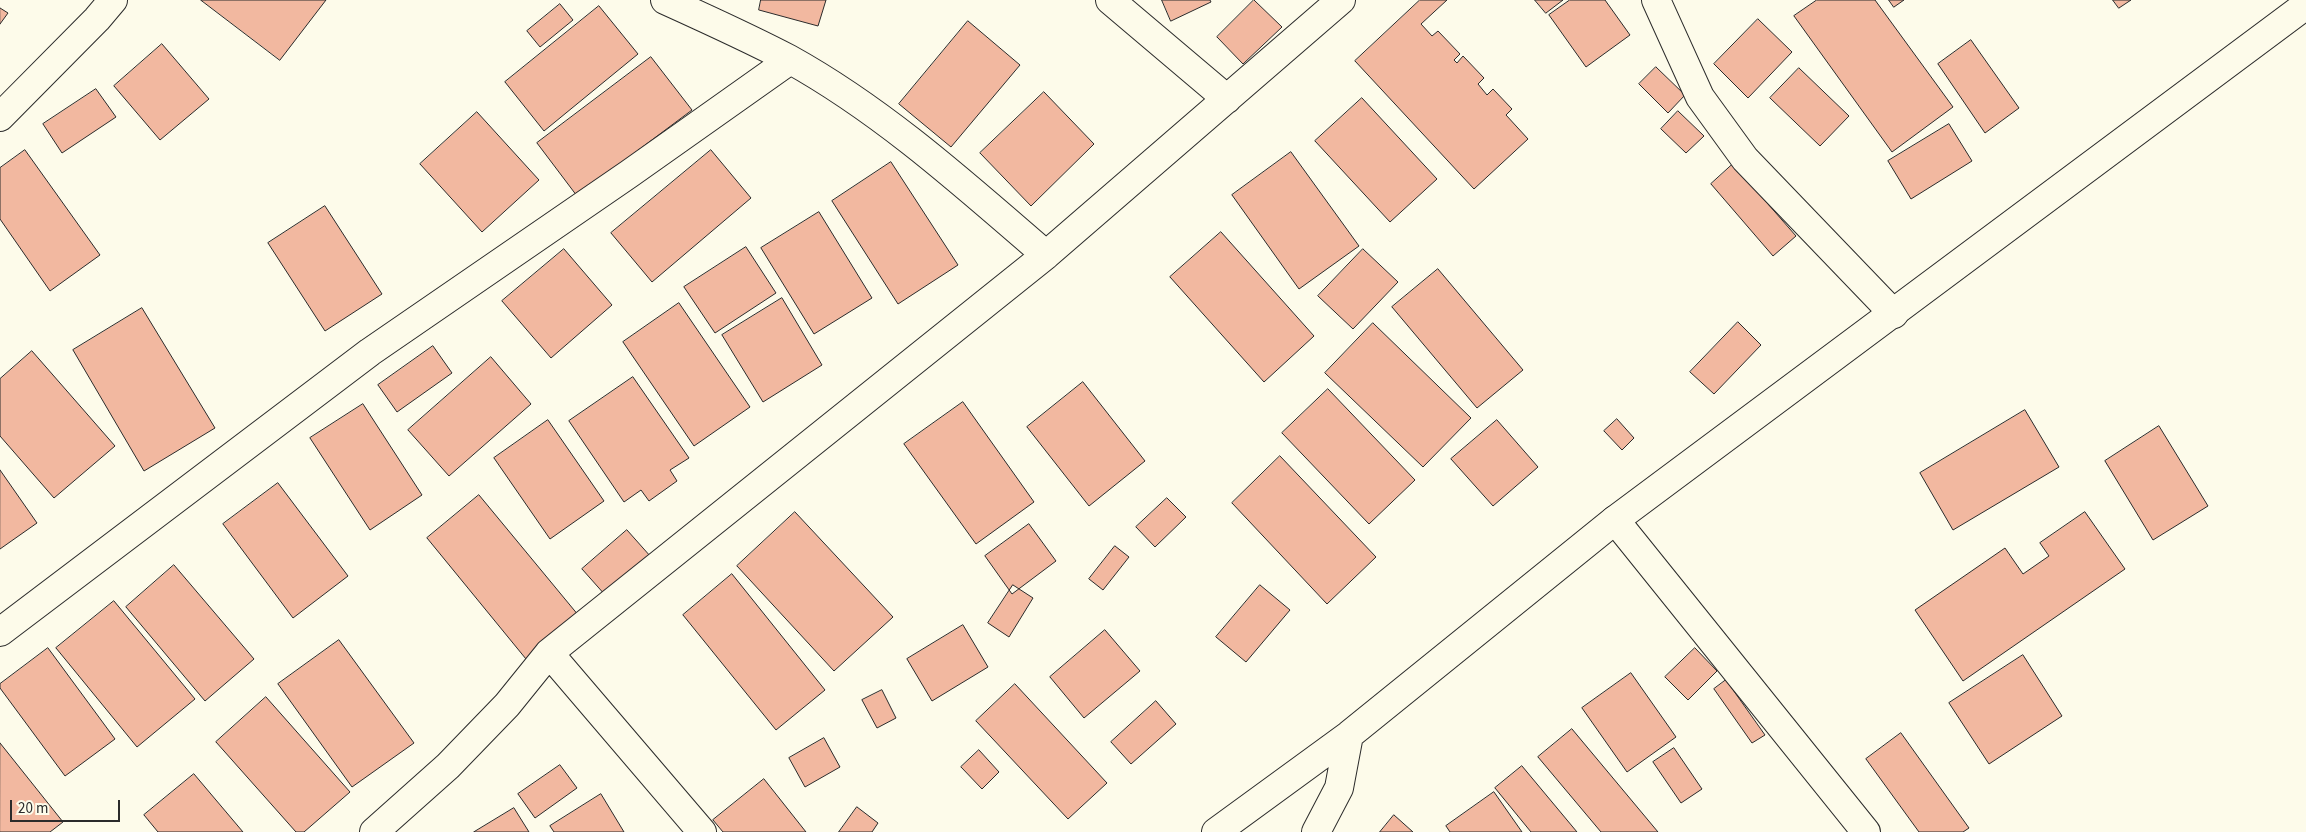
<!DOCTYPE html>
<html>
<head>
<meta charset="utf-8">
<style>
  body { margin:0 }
  #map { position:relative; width:2306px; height:832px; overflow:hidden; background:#fdfbea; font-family:"Source Sans 3",sans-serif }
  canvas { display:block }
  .scale { position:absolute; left:10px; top:800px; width:110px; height:22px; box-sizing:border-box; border:2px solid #2b2b2b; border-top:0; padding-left:6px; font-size:15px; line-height:18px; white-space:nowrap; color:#2b2b2b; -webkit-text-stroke:4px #fdfbea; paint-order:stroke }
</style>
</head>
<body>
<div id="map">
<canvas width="2306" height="832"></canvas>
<div class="scale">20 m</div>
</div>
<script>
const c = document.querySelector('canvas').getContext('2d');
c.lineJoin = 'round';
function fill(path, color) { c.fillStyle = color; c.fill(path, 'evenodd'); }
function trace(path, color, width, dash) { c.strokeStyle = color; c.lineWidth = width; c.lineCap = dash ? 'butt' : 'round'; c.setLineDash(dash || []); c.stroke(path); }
const building = new Path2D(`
  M201,0H326L280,60Z
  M761,0H826L818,26L759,10Z
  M1162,0H1210L1211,2L1171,21Z
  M1254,0L1282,27L1243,64L1217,37Z
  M1420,0H1447L1421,24L1432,36L1438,31L1460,54L1454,60L1457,63L1463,56L1484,78L1478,84L1487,95L1493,89L1512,109L1506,115L1528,139L1474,189L1355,61Z
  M1535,0H1563L1546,13Z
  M1570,0H1605L1630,35L1586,67L1549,15Z
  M1817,0H1875L1953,107L1892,152L1794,16Z
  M1889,0H1904L1894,7Z
  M2113,0H2131L2119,8Z
  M560,4L573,20L540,47L527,31Z
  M599,6L638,54L544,131L505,82Z
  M0,8L8,13L0,24Z
  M1758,19L1792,52L1748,98L1714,64Z
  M968,21L1020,65L951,147L899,104Z
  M1971,40L2019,108L1985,133L1938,64Z
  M162,44L209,99L160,140L114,86Z
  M651,57L692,110L577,196L537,143Z
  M1656,67L1685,95L1668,113L1639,84Z
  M1799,68L1849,116L1820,146L1770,98Z
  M96,89L116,117L62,153L43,124Z
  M1044,92L1094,144L1031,206L980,153Z
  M1362,98L1437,179L1390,222L1315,141Z
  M1678,111L1704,136L1686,153L1661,129Z
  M477,112L539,180L482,232L420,164Z
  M1949,124L1972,161L1911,199L1888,161Z
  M25,150L100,255L50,291L0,219V168Z
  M711,150L751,198L652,282L611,233Z
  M1291,152L1359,246L1299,289L1232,195Z
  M891,162L958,265L898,304L832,201Z
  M1733,164L1796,236L1773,256L1711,184Z
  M325,206L382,294L325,331L268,243Z
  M819,212L872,298L814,334L761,248Z
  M1221,232L1314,336L1264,382L1170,277Z
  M746,247L776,293L715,333L684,287Z
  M564,249L612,305L551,358L502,301Z
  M1363,249L1398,282L1353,329L1318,296Z
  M1438,269L1523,370L1477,408L1392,307Z
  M782,298L822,365L763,402L722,335Z
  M679,303L750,407L694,446L623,342Z
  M142,308L215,428L144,471L73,350Z
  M1738,322L1761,345L1714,394L1690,372Z
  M1373,323L1471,418L1423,467L1325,373Z
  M433,346L452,373L397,412L378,385Z
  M32,351L115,446L54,498L0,436V379Z
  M491,357L531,404L449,476L408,430Z
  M633,377L689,458L670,470L677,481L649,501L641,490L624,502L569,421Z
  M1083,382L1145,461L1089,506L1027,427Z
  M1328,389L1415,480L1369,524L1282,433Z
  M963,402L1034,502L976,544L904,444Z
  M363,404L422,495L370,530L310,438Z
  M2025,410L2059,467L1953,530L1920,473Z
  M1617,419L1634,438L1622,450L1604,431Z
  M548,420L604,501L550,539L494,458Z
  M1497,420L1538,467L1493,506L1451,459Z
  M2159,426L2208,506L2153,540L2105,461Z
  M1280,456L1376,557L1327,604L1232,503Z
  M0,470L37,523L0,549Z
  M278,483L348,576L293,618L223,524Z
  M479,495L579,616L526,659L427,538Z
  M1167,498L1186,517L1155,547L1136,527Z
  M795,512L893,617L834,671L737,566Z
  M2085,512L2125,569L1963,681L1915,610L2005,548L2023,574L2049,556L2040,543Z
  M1029,524L1056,561L1012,594L985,556Z
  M627,530L651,557L606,596L582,569Z
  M1115,546L1129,557L1103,590L1089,579Z
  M174,565L254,659L205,701L126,607Z
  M732,574L825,690L776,730L683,615Z
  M1013,585L1033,598L1009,637L988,623Z
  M1260,585L1290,610L1246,662L1216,637Z
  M114,601L195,699L137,747L56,648Z
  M963,625L988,667L932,701L907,659Z
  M1105,630L1140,671L1084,718L1050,677Z
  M339,640L414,743L352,787L278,684Z
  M48,648L115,739L65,776L0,688V684Z
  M1695,648L1717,671L1688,700L1665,677Z
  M2023,655L2062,716L1989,764L1949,703Z
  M1631,673L1676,737L1627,772L1582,708Z
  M1726,680L1765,735L1752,743L1714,689Z
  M1015,684L1107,783L1068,819L976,721Z
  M882,690L896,718L877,728L862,700Z
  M266,697L350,792L304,832H296L216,742Z
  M1156,701L1176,724L1131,764L1111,742Z
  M1572,729L1658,832H1601L1538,757Z
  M1901,733L1969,828L1963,832H1919L1866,759Z
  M824,738L840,767L805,787L789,758Z
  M0,743L63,822L50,832H0Z
  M1674,748L1702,789L1681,803L1653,762Z
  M979,750L999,772L982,789L961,767Z
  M560,765L577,788L535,818L518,794Z
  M1522,766L1577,832H1531L1495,788Z
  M194,774L243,832H158L144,815Z
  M764,779L806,832H723L713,820Z
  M1494,792L1522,832H1450L1446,826Z
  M601,794L624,832H554L550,826Z
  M857,807L878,823L872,832H839Z
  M514,808L529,832H474Z
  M1394,815L1413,832H1380Z`);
const minor = new Path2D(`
  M665,0C707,19 749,38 789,59C883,111 965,185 1046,255
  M1110,0L1227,99
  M1656,0L1700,97L1745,159L1894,314
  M0,117L97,19L113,0
  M1615,520L1866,832
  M0,632L370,352L629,174L790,60
  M549,653L702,832
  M374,832L448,766L507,705L549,653L1046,255L1341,0`);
const primary = new Path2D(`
  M1216,832L1349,735L1615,520L2306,5
  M1316,832L1339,788L1349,735`);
fill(building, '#f2b8a0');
trace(building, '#2b2b2b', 1);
trace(minor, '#2b2b2b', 30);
trace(primary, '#2b2b2b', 30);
trace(minor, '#fdfbea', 28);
trace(primary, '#fdfbea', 28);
</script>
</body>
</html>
